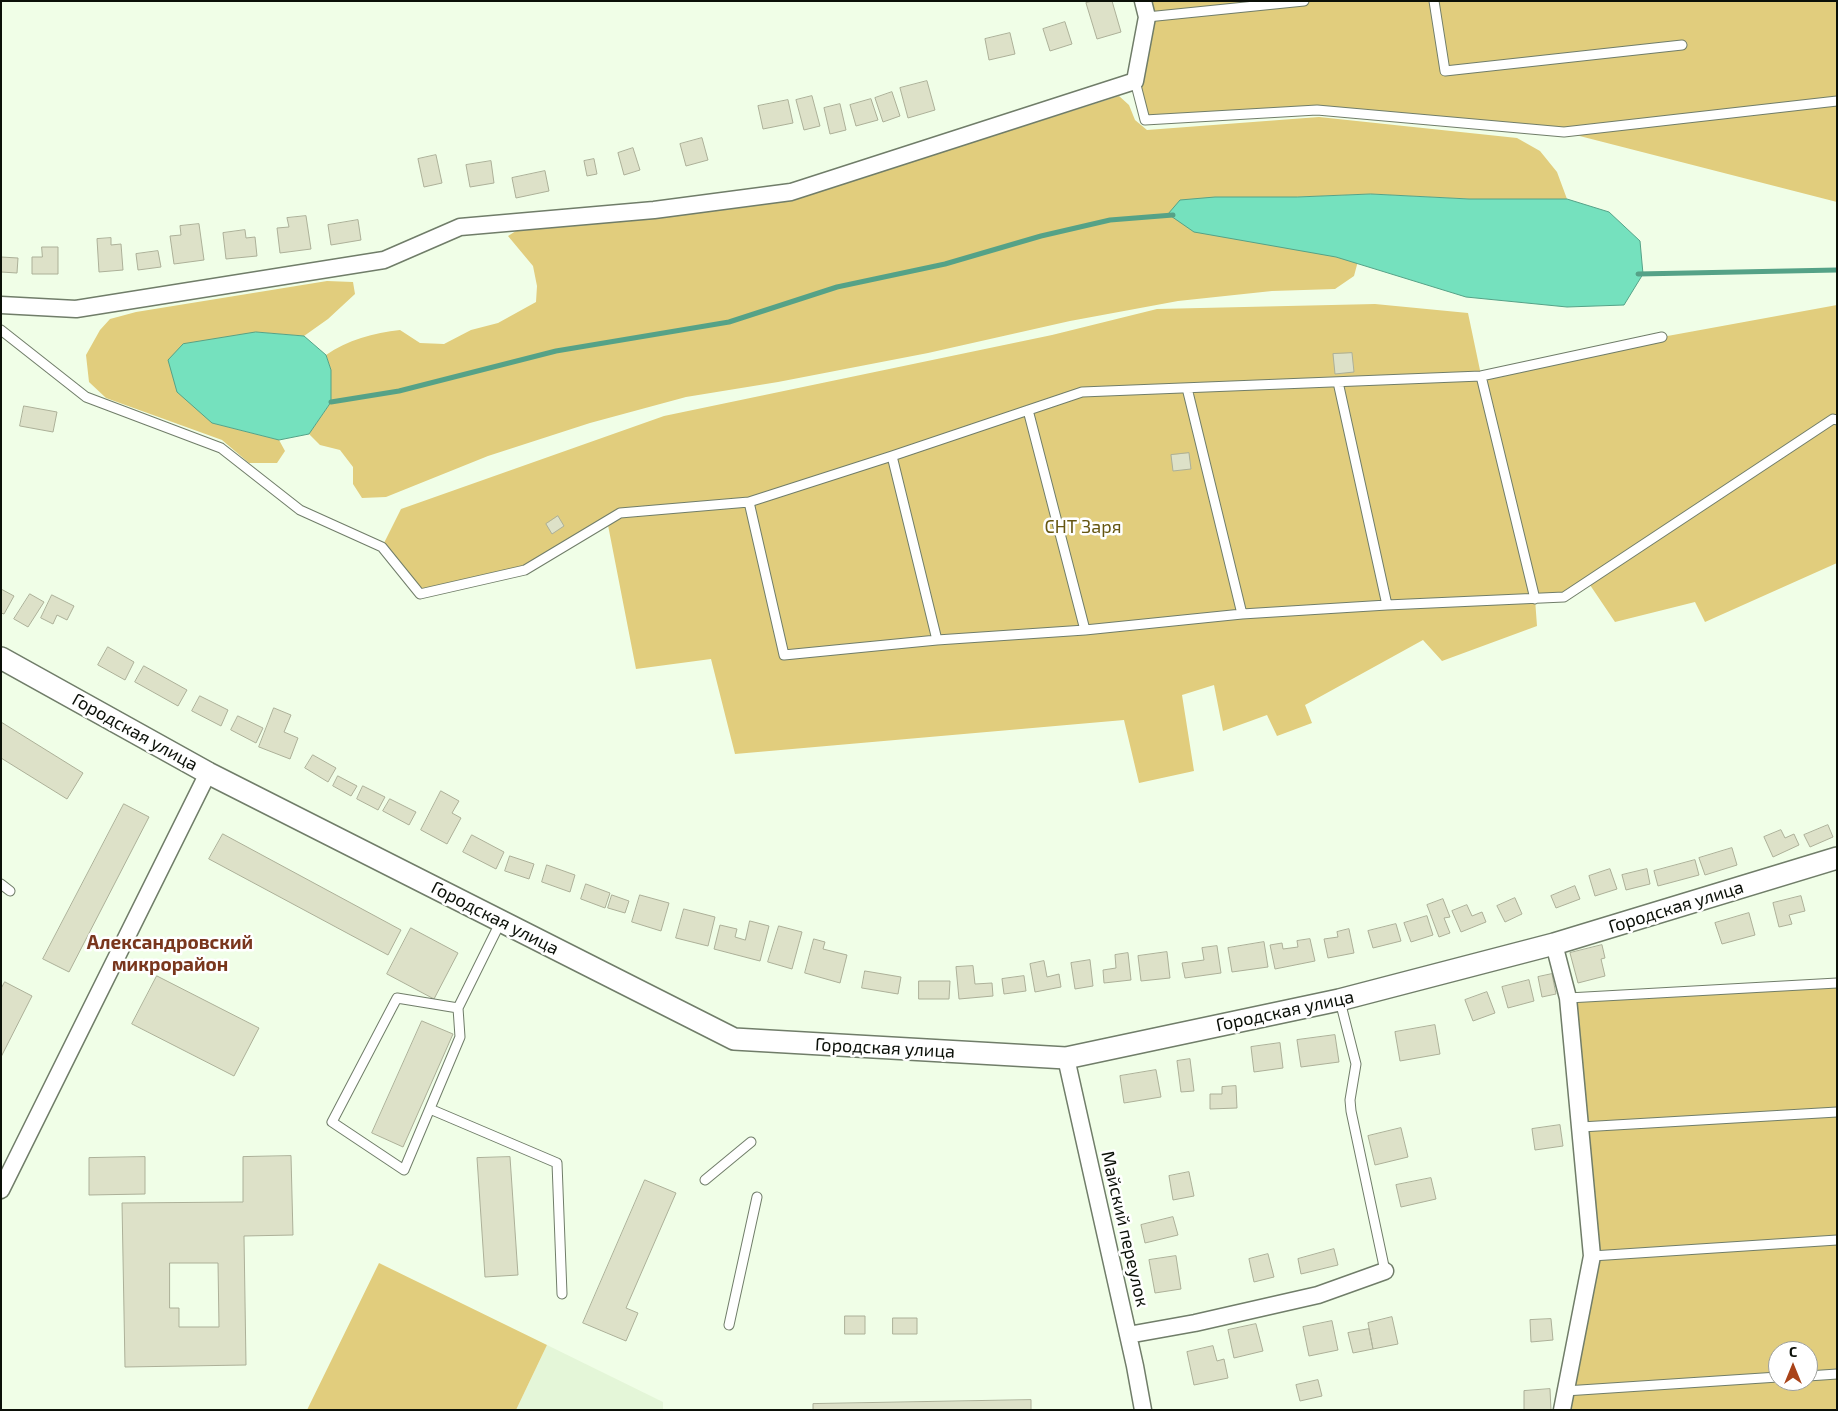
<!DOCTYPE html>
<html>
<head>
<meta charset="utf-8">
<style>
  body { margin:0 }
  #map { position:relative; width:1838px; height:1411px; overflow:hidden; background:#f0fee7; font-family:"Exo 2",sans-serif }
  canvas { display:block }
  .frame { position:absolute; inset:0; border:2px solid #0b1008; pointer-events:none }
  .north { position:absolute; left:1768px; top:1341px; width:50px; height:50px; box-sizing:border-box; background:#fff; border:1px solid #9d9f9c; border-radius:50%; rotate:0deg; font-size:14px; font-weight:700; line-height:20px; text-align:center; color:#0b1008 }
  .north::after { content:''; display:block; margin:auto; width:18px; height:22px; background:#a94319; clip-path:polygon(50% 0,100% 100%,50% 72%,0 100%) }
</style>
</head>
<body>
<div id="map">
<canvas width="1838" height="1411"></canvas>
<div class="frame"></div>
<div class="north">С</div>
</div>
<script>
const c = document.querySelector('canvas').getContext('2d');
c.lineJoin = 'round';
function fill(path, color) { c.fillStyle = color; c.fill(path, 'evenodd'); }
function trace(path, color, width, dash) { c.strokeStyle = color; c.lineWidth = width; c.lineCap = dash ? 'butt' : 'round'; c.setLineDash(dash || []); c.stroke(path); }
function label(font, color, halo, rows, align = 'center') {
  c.font = font + ' "Exo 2",sans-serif'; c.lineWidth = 5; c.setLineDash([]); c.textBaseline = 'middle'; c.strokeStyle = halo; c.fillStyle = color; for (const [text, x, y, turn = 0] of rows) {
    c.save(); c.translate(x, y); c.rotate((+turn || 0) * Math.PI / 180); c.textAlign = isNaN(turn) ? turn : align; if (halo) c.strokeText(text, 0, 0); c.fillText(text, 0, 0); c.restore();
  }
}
const built = new Path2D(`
  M547,1345L663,1402V1410H516Z`);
const green = new Path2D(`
  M1143,1H1837V202L1564,132L1317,110L1145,120L1135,81Z
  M1119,96L1129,105L1135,120L1147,130L1319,117L1517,138L1540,151L1557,172L1567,199H1469L1371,194L1297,197H1215L1336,257L1358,261L1354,276L1335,289L1272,291L1178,301L1070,321L928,353L778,382L686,397L590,423L488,456L386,497L362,498L353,484V467L340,450L320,445L309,434L331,402V370L326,355C347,340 374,333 400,330L420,343L444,344L471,330L498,323L536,302L537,286L533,266L508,236L519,229L794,199Z
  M327,281L353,282L355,294L328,319L304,336L256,332L212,423L279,440L285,451L277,463H249L222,440L106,398L89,382L86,355L100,330L110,319L136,312Z
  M1375,304L1468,313L1481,375L1662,337L1837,305V563L1705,622L1695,602L1615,622L1588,582L1564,597L1535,599L1537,626L1442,661L1423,640L1305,705L1312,723L1277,736L1267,715L1223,731L1214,685L1182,695L1194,771L1139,783L1124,720L735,754L711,659L636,669L607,520L525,570L420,594L382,547L401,509L664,416L1052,335L1157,309Z
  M1837,983V1410H1562L1589,1277L1568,998ZM1778,1351H1808V1381H1778Z
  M379,1263L547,1345L516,1410H307Z`);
const water = new Path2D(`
  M1371,194L1469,199H1567L1609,212L1640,241L1643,274L1624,305L1567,307L1466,297L1336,257L1194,232L1168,214L1180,200L1215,197H1297Z
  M256,332L304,336L326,355L331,370V402L309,434L279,440L212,423L177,392L168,360L183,344Z`);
const stream = new Path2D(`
  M1638,274L1837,270
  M331,402L399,391L556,351L729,322L837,287L945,264L1041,236L1110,220L1173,215`);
const building = new Path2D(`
  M1093,1H1112L1121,32L1097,39L1086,3Z
  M1065,22L1072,44L1050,51L1043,29Z
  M1010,33L1015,54L989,60L985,39Z
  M927,81L935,110L908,118L900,88Z
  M892,92L900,116L883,122L875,98Z
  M812,96L820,126L804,130L796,100Z
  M871,99L878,120L856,126L850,105Z
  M788,100L793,123L763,129L758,106Z
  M840,104L846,130L830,134L824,108Z
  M702,138L708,160L686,166L680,144Z
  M633,148L640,170L624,175L618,153Z
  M436,155L442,183L424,187L418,159Z
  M594,159L597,174L587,176L584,161Z
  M491,161L494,183L470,187L466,165Z
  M545,171L549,191L516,198L512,178Z
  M306,216L311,249L280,253L277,228L289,227L287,218Z
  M358,220L361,240L331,245L328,225Z
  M199,224L204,260L174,264L170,236L181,235L180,226Z
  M245,230L246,238L255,237L257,256L226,259L223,233Z
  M111,238V245L121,244L123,270L99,272L97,239Z
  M42,247H58V274H32V257H42Z
  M158,251L161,267L138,270L136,254Z
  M1,257L18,258L17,273L1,272Z
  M1352,353L1354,372L1335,374L1333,354Z
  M24,406L57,412L53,432L20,426Z
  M1189,453L1191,469L1173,471L1171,455Z
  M558,516L564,526L552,534L546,524Z
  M1,589L14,596L4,614L1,613Z
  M30,594L44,602L28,627L14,619Z
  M52,595L74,606L67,620L57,615L53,624L41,618Z
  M108,647L134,662L125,680L98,665Z
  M144,666L187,690L178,706L135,682Z
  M200,696L228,710L221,726L192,711Z
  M274,708L291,715L284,732L298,738L290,759L259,747Z
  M238,716L263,728L256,743L231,730Z
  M1,722L83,773L67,799L1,758Z
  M313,755L336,768L328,782L305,768Z
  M338,776L357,786L351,796L333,786Z
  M363,786L385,797L378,810L357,799Z
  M441,791L459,801L452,813L461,818L447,844L421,830Z
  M390,799L416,812L409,825L383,811Z
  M124,804L149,817L69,972L43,959Z
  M1828,825L1833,837L1810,847L1804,835Z
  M1781,830L1785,838L1794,834L1799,845L1773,857L1764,837Z
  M223,834L401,930L388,955L209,859Z
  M472,835L504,852L496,869L463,852Z
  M1732,848L1737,865L1705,875L1699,858Z
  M510,856L534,864L529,879L505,871Z
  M1695,860L1699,875L1658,886L1654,871Z
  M547,865L575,875L570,892L542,882Z
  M1610,869L1617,889L1595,896L1589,876Z
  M1647,869L1650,884L1626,890L1622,875Z
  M586,884L610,893L605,908L581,899Z
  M1575,886L1580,899L1556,908L1551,896Z
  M612,895L629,901L625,913L608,908Z
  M640,895L669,903L661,931L632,922Z
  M1801,896L1805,911L1789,915L1792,924L1779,927L1773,903Z
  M1515,898L1522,914L1505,922L1497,906Z
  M1443,899L1450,917L1444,918L1450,933L1439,937L1427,905Z
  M1467,905L1472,916L1482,912L1486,922L1461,932L1452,911Z
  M684,909L715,917L708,946L676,938Z
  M1749,913L1755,935L1722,944L1715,923Z
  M1427,916L1433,935L1411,942L1404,923Z
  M750,921L769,926L760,961L714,949L720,925L737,929L735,937L745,940Z
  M1396,924L1401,941L1373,948L1368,931Z
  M779,926L802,932L792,969L768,962Z
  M411,928L458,953L434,999L387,974Z
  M1349,929L1354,953L1328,958L1324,939L1338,937L1337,932Z
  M814,939L825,942L823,949L847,955L840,983L805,973Z
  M1310,939L1315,961L1275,969L1270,945L1282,943L1283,949L1298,947L1297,941Z
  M1264,942L1268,967L1232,972L1228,948Z
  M1602,945L1605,958L1601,959L1605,976L1578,983L1570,953Z
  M1217,946L1221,973L1185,978L1182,963L1204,960L1202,948Z
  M1167,952L1170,978L1141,981L1138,956Z
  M1128,953L1131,980L1104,983L1103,970L1116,968L1115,955Z
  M1090,960L1093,986L1075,989L1071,963Z
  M1044,961L1047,977L1059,974L1061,987L1035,992L1030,964Z
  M973,966L975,984L992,983L993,996L959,999L956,967Z
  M865,971L901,977L898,994L862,988Z
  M1552,974L1556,994L1542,997L1538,977Z
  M157,976L259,1028L234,1076L132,1024Z
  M1024,976L1026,991L1004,994L1002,979Z
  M1529,980L1534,1001L1508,1008L1502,987Z
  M919,981H950L949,999H919Z
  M5,982L32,996L1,1057V989Z
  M1487,992L1495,1013L1473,1021L1465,1000Z
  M422,1021L453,1034L403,1147L372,1133Z
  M1435,1025L1440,1054L1400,1061L1395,1032Z
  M1335,1035L1339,1062L1301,1067L1297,1040Z
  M1280,1043L1283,1068L1254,1072L1251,1047Z
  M1190,1059L1194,1091L1181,1092L1177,1061Z
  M1156,1070L1161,1097L1124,1103L1120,1076Z
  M1236,1086L1237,1108L1210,1109V1094H1222V1087Z
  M1560,1125L1563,1146L1535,1150L1532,1129Z
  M1401,1128L1408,1157L1375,1165L1368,1136Z
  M291,1156L293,1235L244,1236L246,1365L125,1367L122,1203L243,1202V1157ZM170,1263H218L219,1327H179V1308H170Z
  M145,1157V1194L89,1195V1158Z
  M510,1157L518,1275L485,1277L477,1158Z
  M1189,1172L1194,1196L1173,1200L1169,1176Z
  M1431,1178L1436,1199L1401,1207L1396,1185Z
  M645,1180L676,1193L626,1308L638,1313L626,1341L583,1323Z
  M1173,1217L1178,1235L1145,1243L1141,1225Z
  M1334,1249L1338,1265L1301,1274L1298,1259Z
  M1268,1254L1274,1277L1254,1282L1249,1259Z
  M1176,1256L1181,1289L1155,1293L1149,1260Z
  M845,1316H865V1334H845Z
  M1392,1317L1398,1344L1373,1349L1368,1323Z
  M893,1318H917V1334H893Z
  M1551,1319L1553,1340L1531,1342L1530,1320Z
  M1332,1321L1338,1350L1309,1356L1303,1327Z
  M1256,1324L1263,1351L1234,1358L1228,1330Z
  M1369,1329L1373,1349L1353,1353L1348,1333Z
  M1213,1346L1217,1361L1224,1359L1228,1378L1194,1385L1187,1352Z
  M1318,1380L1322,1396L1300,1401L1296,1385Z
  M1550,1389L1551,1410H1524V1391Z
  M1031,1400V1410H813V1404Z`);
const service = new Path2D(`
  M1434,1L1445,71L1682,45
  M1147,17L1304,1
  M1135,81L1145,120L1317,110L1564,132L1837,101
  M1,330L86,397L221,448L300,510L382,547L420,594L525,570L620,513L749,502L892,456L1082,392L1481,376L1662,337
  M1481,376L1535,599
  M1338,382L1387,605
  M1187,388L1242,614
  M1028,410L1085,630
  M892,456L937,640
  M749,502L784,655L937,640L1085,630L1242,614L1387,605L1564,597L1833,419L1837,420
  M1,884L10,891
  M1568,998L1837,983
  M1340,1001L1356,1064L1350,1100L1351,1111L1385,1271
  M458,1008L397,998L332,1122L404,1170L460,1037L458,1008L501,921
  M430,1109L557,1163L562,1294
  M1581,1127L1837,1112
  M705,1180L751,1142
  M1592,1256L1837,1240
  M729,1325L757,1197
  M1808,1376L1837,1374
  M1565,1391L1778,1377`);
const minor = new Path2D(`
  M1,305L76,309L384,260L460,227L654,210L791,192L1135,81L1147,17L1143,1
  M1554,944L1568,998L1592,1256L1562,1410
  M1066,1058L1135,1366L1143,1410
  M1,1190L208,773
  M1128,1335L1195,1323L1318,1295L1385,1271`);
const tertiary = new Path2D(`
  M1,658L208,773L734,1039L1066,1058L1339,1000L1554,944L1837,858`);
const parkNames = [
  ["СНТ Заря",1083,527]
];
const streetNames = [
  ["Городская улица",135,732,29],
  ["Городская улица",1676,907,-17],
  ["Городская улица",495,918,27],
  ["Городская улица",1285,1011,-12],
  ["Городская улица",885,1048,3],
  ["Майский переулок",1125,1229,77]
];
const neighbourhoodNames = [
  ["Александровский",170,943],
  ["микрорайон",170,965]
];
fill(built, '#e4f6d8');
fill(green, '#e1cd7d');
fill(water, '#75e1be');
trace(water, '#55a287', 1);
trace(stream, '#55a287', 5);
fill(building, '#dde1c8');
trace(building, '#acb098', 1);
trace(service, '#707d69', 11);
trace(minor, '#707d69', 19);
trace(tertiary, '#707d69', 24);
trace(service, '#fff', 9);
trace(minor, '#fff', 16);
trace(tertiary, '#fff', 21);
label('18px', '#655611', '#fff', parkNames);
label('18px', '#0b1008', '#fff', streetNames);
label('bold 19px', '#79361d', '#fff', neighbourhoodNames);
</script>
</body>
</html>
